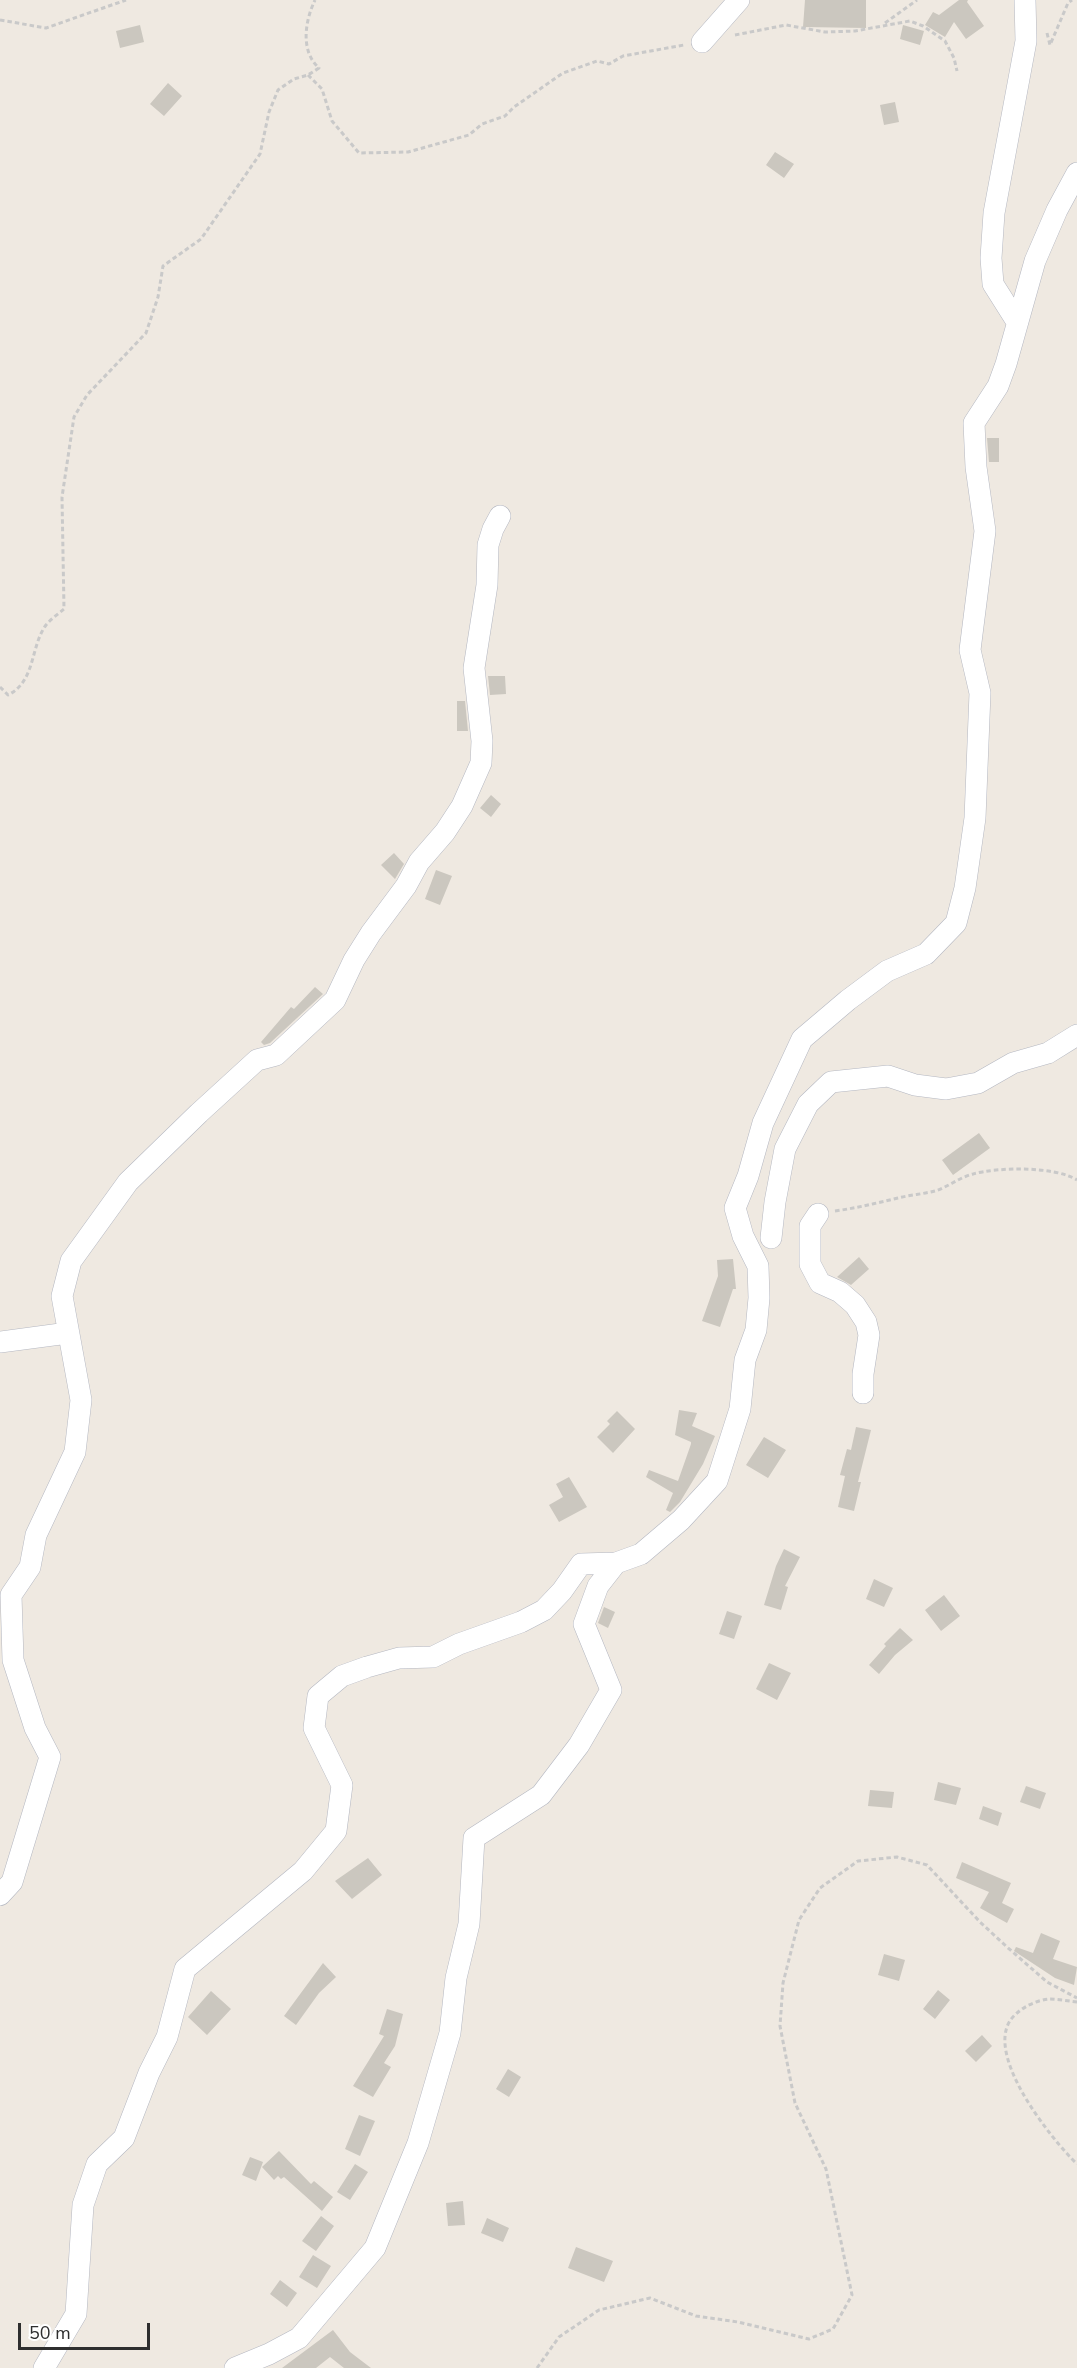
<!DOCTYPE html>
<html>
<head>
<meta charset="utf-8">
<style>
  body { margin:0 }
  #map { position:relative; width:1077px; height:2368px; overflow:hidden; background:#efe9e1; font-family:"Nunito Sans",sans-serif }
  canvas { display:block }
  .scale { position:absolute; left:18px; top:2323px; width:132px; height:27px; box-sizing:border-box; border:3px solid #2e2e2e; border-top:0; padding-left:8px; font-size:18px; line-height:21px; white-space:nowrap; color:#2e2e2e; -webkit-text-stroke:4px #fff; paint-order:stroke }
</style>
</head>
<body>
<div id="map">
<canvas width="1077" height="2368"></canvas>
<div class="scale">50 m</div>
</div>
<script>
const c = document.querySelector('canvas').getContext('2d');
c.lineJoin = 'round';
function fill(path, color) { c.fillStyle = color; c.fill(path, 'evenodd'); }
function trace(path, color, width, dash) { c.strokeStyle = color; c.lineWidth = width; c.lineCap = dash ? 'butt' : 'round'; c.setLineDash(dash || []); c.stroke(path); }
const building = new Path2D(`
  M805,0H866V28L803,27Z
  M959,0H968L967,2L984,26L966,39L954,22L945,37L925,25L933,12L939,15Z
  M140,25L144,42L120,48L116,31Z
  M903,25L924,31L920,45L900,39Z
  M168,83L182,96L164,116L150,104Z
  M895,102L899,122L884,125L880,105Z
  M775,152L794,164L784,178L766,165Z
  M987,438H999V462H989Z
  M488,676H505L506,694L490,695Z
  M457,701H465L468,731H457Z
  M491,795L501,804L491,817L480,808Z
  M394,853L404,864L395,879L381,865Z
  M436,870L452,876L440,905L425,899Z
  M315,987L323,994L270,1043L264,1045L261,1042L291,1007L294,1009Z
  M979,1133L990,1148L953,1175L942,1160Z
  M859,1257L869,1269L851,1285L837,1277Z
  M733,1259L736,1289H733L720,1327L702,1321L718,1276L717,1260Z
  M679,1410L697,1413L692,1426L715,1436L703,1464L680,1502L670,1512L666,1510L673,1493L646,1477L649,1470L678,1481L691,1444V1442L675,1435Z
  M617,1411L635,1429L613,1453L597,1437L610,1424L607,1421Z
  M856,1427L871,1430L858,1482H861L854,1511L838,1507L845,1476L840,1475L847,1449L851,1450Z
  M764,1437L786,1450L768,1478L746,1465Z
  M569,1477L587,1507L559,1522L549,1505L563,1497L556,1484Z
  M784,1549L800,1557L785,1586L788,1587L781,1610L764,1605L776,1566Z
  M874,1579L893,1588L884,1607L866,1599Z
  M944,1595L960,1616L941,1631L925,1610Z
  M604,1607L615,1612L608,1628L598,1623Z
  M727,1611L742,1616L734,1639L719,1634Z
  M900,1628L913,1640L895,1655L879,1674L869,1665L886,1646L884,1644Z
  M769,1663L791,1673L777,1700L756,1689Z
  M938,1782L961,1788L956,1805L934,1800Z
  M1026,1786L1046,1793L1040,1809L1020,1802Z
  M870,1790L894,1792L892,1808L868,1806Z
  M983,1806L1002,1813L998,1826L979,1819Z
  M368,1858L382,1875L352,1899L335,1881Z
  M962,1862L1011,1883L1002,1903L1014,1909L1007,1923L980,1908L989,1892L956,1878Z
  M1041,1933L1060,1941L1053,1959L1077,1967L1074,1985L1055,1978L1014,1951L1016,1947L1033,1953Z
  M884,1954L905,1960L899,1981L878,1975Z
  M323,1963L336,1977L319,1993L296,2025L284,2016Z
  M938,1990L950,2000L935,2019L923,2009Z
  M211,1991L231,2009L207,2035L188,2017Z
  M387,2009L403,2014L395,2046L384,2063L391,2067L373,2097L353,2086L384,2036L379,2034Z
  M982,2035L992,2046L976,2062L965,2051Z
  M508,2069L521,2077L509,2097L496,2089Z
  M359,2115L375,2121L360,2156L345,2149Z
  M279,2151L311,2184L314,2181L333,2197L322,2211L284,2177L281,2179L278,2176L274,2180L262,2167Z
  M250,2157L263,2162L256,2181L242,2175Z
  M355,2164L368,2172L350,2200L337,2192Z
  M463,2201L465,2225L448,2226L446,2203Z
  M321,2216L334,2226L316,2251L302,2241Z
  M487,2218L509,2228L503,2242L481,2233Z
  M576,2247L613,2261L604,2282L568,2268Z
  M313,2255L331,2266L317,2288L299,2277Z
  M280,2280L297,2293L287,2307L270,2294Z
  M333,2330L350,2352L371,2368H344L330,2357L316,2368H282Z`);
const path = new Path2D(`
  M0,20L46,28L126,0
  M885,23L917,0
  M1047,33L1050,45L1068,3L1072,0
  M735,35L786,25L825,32L855,31L910,21L923,26L945,41L954,58L957,71
  M308,75L322,89L332,121L359,153L408,152L469,135L482,124L505,116L514,107L563,73L597,61L609,64L623,56L684,45
  M0,687L8,695C36,681 30,647 46,625C51,619 58,614 64,609L62,497L74,417L87,395L146,333L158,297L163,266L201,239L260,154L269,112L278,90L294,79L308,75L319,68C300,51 305,21 315,0
  M835,1211C857,1208 877,1203 898,1198C910,1195 923,1194 935,1191C948,1187 960,1177 973,1174C998,1167 1055,1166 1077,1180
  M1077,2002C1068,2001 1058,1999 1049,1999C1038,2000 1024,2006 1016,2014C977,2047 1051,2139 1077,2164
  M537,2368L559,2337L599,2310L650,2298L696,2316L738,2322L809,2339L833,2329L852,2295L826,2169L795,2103L780,2026L783,1983L799,1920L820,1888L858,1861L897,1857L927,1865L980,1922L1007,1947L1047,1982L1077,1998`);
const minor = new Path2D(`
  M702,42L739,0
  M1017,322L993,284L991,258L994,213L1026,41L1025,0
  M818,1214L810,1226V1264L820,1283L840,1292L855,1305L866,1322L869,1335L863,1374V1393
  M771,1238L775,1202L785,1149L808,1104L831,1082L888,1076L915,1085L946,1089L978,1083L1013,1063L1048,1053L1077,1035
  M0,1342L68,1333
  M0,1895L12,1882L50,1757L35,1728L13,1660L11,1595L30,1567L36,1535L75,1452L81,1400L62,1296L71,1261L128,1182L199,1113L257,1060L276,1055L335,1000L354,960L371,933L406,886L419,862L445,832L462,806L481,763L482,741L474,668L487,585L488,545L493,529L500,516
  M44,2368L76,2314L83,2205L97,2164L124,2138L149,2073L167,2037L185,1969L303,1871L336,1831L342,1785L314,1728L318,1696L342,1676L367,1667L399,1658L433,1657L459,1644L521,1622L544,1610L562,1591L581,1564L616,1563L641,1554L681,1520L717,1481L740,1409L745,1360L756,1330L759,1298L758,1266L743,1236L735,1208L748,1176L763,1123L802,1039L848,1000L887,971L926,954L956,923L965,888L975,818L980,693L970,650L985,531L976,467L974,423L998,386L1006,364L1035,261L1057,210L1077,173
  M235,2368L269,2354L299,2338L375,2248L418,2143L450,2033L456,1978L469,1924L474,1838L541,1795L579,1745L611,1690L584,1624L598,1586L616,1563`);
fill(building, '#cbc7bf');
trace(minor, '#b4b7c1', 22);
trace(path, '#c9c9c9', 3, [4.5, 3]);
trace(minor, '#fff', 21);
</script>
</body>
</html>
